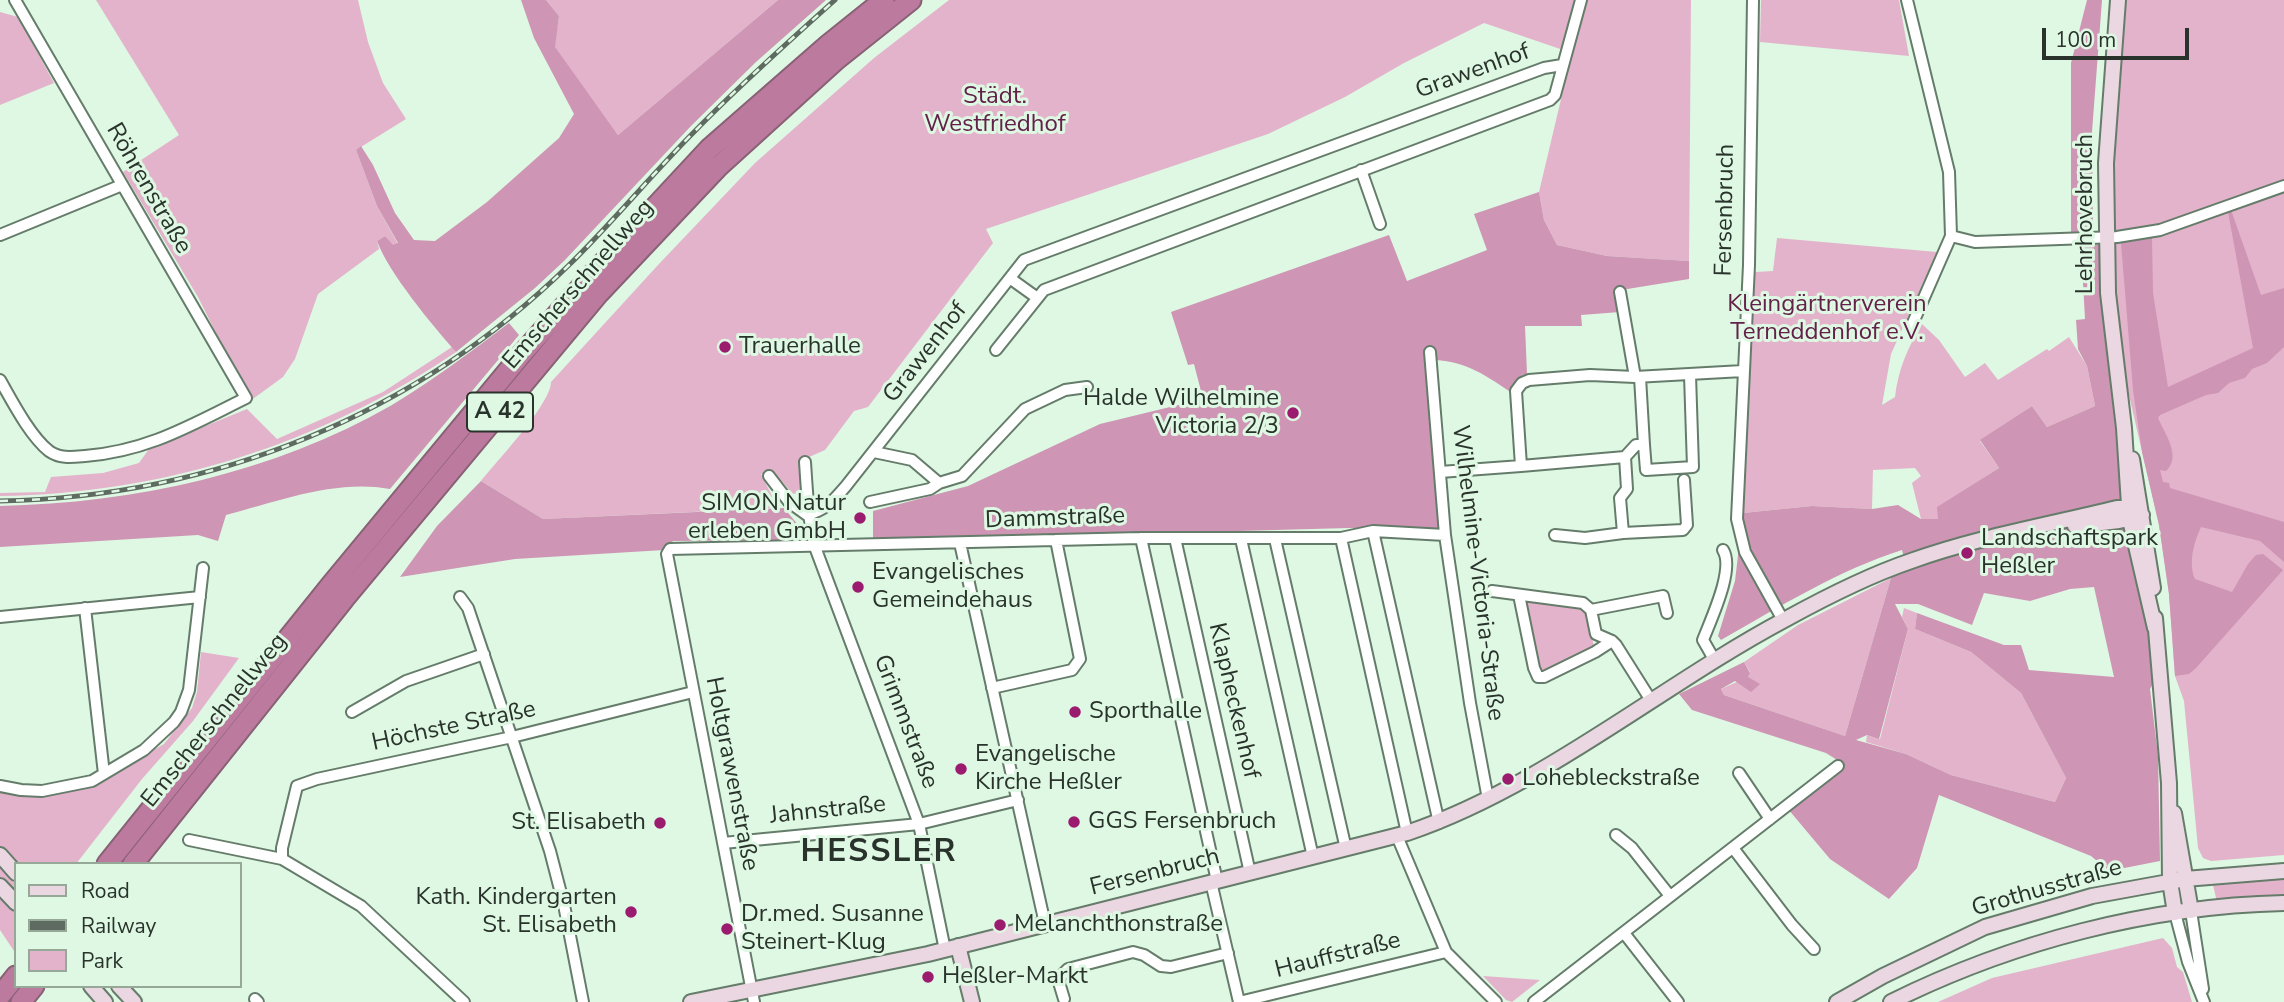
<!DOCTYPE html>
<html>
<head>
<meta charset="utf-8">
<style>
  body { margin:0 }
  #map { position:relative; width:2284px; height:1002px; overflow:hidden; background:#def8e3; font-family:"Nunito Sans",sans-serif }
  canvas { display:block }
  .legend { position:absolute; left:14px; top:862px; width:228px; height:126px; box-sizing:border-box; background:#def8e3; border:2px solid #96a999; margin:0; padding:9px 12px; list-style:none; font-size:21px; color:#29332b }
  .legend li { display:flex; align-items:center; gap:14px; height:35px }
  .legend b { width:35px; border:2px solid #96a999 }
  .scale { position:absolute; left:2042px; top:28px; width:147px; height:32px; box-sizing:border-box; border:4px solid #29332b; border-top:0; padding-left:9px; font-size:21px; line-height:24px; white-space:nowrap; color:#29332b; -webkit-text-stroke:5px #def8e3; paint-order:stroke }
</style>
</head>
<body>
<div id="map">
<canvas width="2284" height="1002"></canvas>
<ul class="legend">
<li><b style="height:9px;background:#ebd7e2"></b>Road</li>
<li><b style="height:9px;background:#5d6b60"></b>Railway</li>
<li><b style="height:19px;background:#e3b3cb"></b>Park</li>
</ul>
<div class="scale">100 m</div>
</div>
<script>
const c = document.querySelector('canvas').getContext('2d');
c.lineJoin = 'round';
function fill(path, color) { c.fillStyle = color; c.fill(path, 'evenodd'); }
function trace(path, color, width, dash) { c.strokeStyle = color; c.lineWidth = width; c.lineCap = dash ? 'butt' : 'round'; c.setLineDash(dash || []); c.stroke(path); }
function label(font, color, halo, rows, align = 'center') {
  c.font = font + ' "Nunito Sans",sans-serif'; c.lineWidth = 6; c.setLineDash([]); c.textBaseline = 'middle'; c.strokeStyle = halo; c.fillStyle = color; for (const [text, x, y, turn = 0] of rows) {
    c.save(); c.translate(x, y); c.rotate((+turn || 0) * Math.PI / 180); c.textAlign = isNaN(turn) ? turn : align; if (halo) c.strokeText(text, 0, 0); c.fillText(text, 0, 0); c.restore();
  }
}
const green = new Path2D(`
  M96,0H358L368,42L383,83L406,119L356,150L377,206L398,244L393,246L385,236L377,241L379,249L318,294L295,359L283,377L250,401L198,297L123,172L179,135Z
  M546,0H778L618,135L554,47L559,16Z
  M949,0H1691L1689,261L1607,256L1557,245L1544,220L1539,192L1572,53L1484,23L1404,63L1345,97L1268,134L986,229L993,243L868,407L854,411L825,450L800,461L801,492L793,494L772,470L761,474L778,508L543,519L481,481C496,462 551,404 551,382L658,265L755,163L874,58Z
  M1761,0H1899L1909,56L1760,42Z
  M2126,0H2284V855L2211,861L2203,858L2198,848L2184,701L2175,676L2169,594L2159,525L2115,335L2113,147Z
  M0,12L18,17L54,83L0,105Z
  M1777,238L1937,252L1891,354L1882,405L1895,397C1898,370 1908,347 1922,324L1939,340L1965,377L1985,363L1998,380L2047,349L2049,351L2069,337L2087,366L2095,406L2047,427L2032,406L1980,441L1999,468L1938,507V519H1921L1912,483L1921,476L1915,468L1873,470L1872,509L1812,506L1743,513L1755,272L1773,271Z
  M452,347L456,352C321,444 163,494 0,496V493L45,492L51,477L103,473L139,463L149,449L247,409L277,439L383,392Z
  M1891,578L1845,736L1724,695L1721,689L1748,677L1750,672L1744,662L1798,625Z
  M1525,598L1581,606L1587,611L1594,647L1543,675L1539,673L1523,606Z
  M1904,608L1917,613L1915,629L1971,652L2021,693L2066,778L2055,802L1951,775L1906,754L1866,742L1867,735L1880,739L1908,629L1902,617Z
  M201,652L239,658L193,721L142,779L76,864H16V954L0,930V793L40,795L126,766L164,744L192,708L197,692Z
  M2284,879V897L2217,902L2213,885Z
  M2163,938L2172,948L2177,967L2183,972L2192,1002H1938L1992,978Z
  M1483,976L1540,980L1512,1002L1506,1000Z`);
const forest = new Path2D(`
  M521,0H546L559,16L555,47L618,135L778,0H826L756,62L691,126L564,261L535,288L456,352C433,326 388,272 377,241L385,236L393,245L398,243L377,206L356,150L361,146L373,165L395,213L414,240L435,241L487,202L559,138L574,114L534,38Z
  M2087,0H2102L2092,132L2093,232L2071,234V63Z
  M1539,192L1544,220L1557,245L1607,256L1689,261V279L1615,291L1620,312L1581,315L1582,326H1525L1527,374L1522,375L1512,387V393C1479,371 1465,361 1425,359L1437,513L1441,528H1348L873,541V511L968,486L1100,424L1203,399L1194,364L1188,365L1171,312L1389,235L1407,281L1487,250L1474,214Z
  M2231,210L2261,295L2284,288V347L2267,363L2252,369L2245,378L2229,383L2218,393L2206,395L2160,415L2158,418C2165,434 2182,457 2166,471L2160,470L2163,482L2169,483L2170,488L2284,522V562L2260,541L2201,527C2194,542 2188,563 2195,579L2232,592L2248,564L2256,555L2263,554L2283,570L2196,668L2189,674L2175,676L2169,594L2159,525L2142,452L2133,390L2121,243L2152,237L2153,293L2168,387L2253,348L2228,212Z
  M2101,244L2129,534L2157,676L2150,689L2158,756L2160,861L2109,871L2091,856L1939,795L1917,868L1889,899L1830,859L1788,809L1842,763L1826,753L1692,710L1679,694L1744,662L1750,673L1748,677L1760,684L1751,692L1735,681L1721,689L1724,695L1845,736L1891,578L1906,567L1902,550C1839,570 1779,607 1721,640L1718,636L1735,581L1743,513L1812,506L1872,509L1898,505L1921,519H1938L1937,507L1999,468L1980,440L2032,406L2047,427L2095,406L2087,366L2078,349L2076,320L2085,319L2081,246ZM2094,587L2114,677L2029,670L2021,645H2004L1917,613L1915,629L1971,652L2021,693L2066,778L2055,802L1951,775L1906,754L1856,740L1867,735L1879,739L1908,629L1895,604H1918L1972,625L1984,593L2030,601L2070,589Z
  M509,323L519,335L390,489C336,479 279,501 226,515L218,541L198,535L0,547V506C134,503 274,473 392,405C433,380 471,352 509,323Z
  M481,481L543,519L784,508L799,526V540L673,541L664,550L515,559L400,577L437,526Z`);
const street = new Path2D(`
  M1753,0L1749,265L1737,519L1745,552L1783,620
  M1907,0L1949,172L1951,236L1912,325
  M1361,170L1380,224
  M0,235L122,185
  M1951,236L1975,242L2117,237L2160,230L2284,186
  M1011,279L1036,297
  M1620,292L1635,377
  M996,350L1044,290L1550,100L1555,95L1581,0
  M1430,352L1445,535L1470,703L1488,799
  M0,380C12,401 30,436 49,451C60,459 73,457 85,456C148,451 191,425 246,398L15,0
  M1644,445L1646,470L1693,467L1690,375
  M874,452L912,460L939,483L962,476L1025,409L1065,390L1087,387
  M805,462C807,491 808,518 815,547L919,824L945,950
  M1521,466L1625,457
  M1440,472L1521,466L1516,391L1522,383L1529,380L1590,375L1635,377L1743,371
  M769,476L789,502L807,515
  M870,502L930,489L939,483
  M807,515C826,510 834,500 846,486L1024,260L1544,68L1562,65
  M1373,531L1439,823
  M1623,533L1683,530L1687,525L1684,480
  M1555,535L1585,538L1623,533L1620,498L1627,489L1625,457L1636,445H1644L1640,377
  M1141,538L1217,881
  M1175,538L1250,873
  M1341,538L1407,833
  M1241,539L1313,857
  M1275,539L1346,849
  M960,543L1045,924
  M1492,591L1583,603L1591,610L1596,634L1612,641L1616,645L1652,702
  M1519,595L1534,668L1538,677H1544L1595,652L1612,641
  M460,597L468,608L550,851L564,905L583,1002
  M85,608L104,774
  M1591,610L1663,596L1667,613
  M0,617L200,597
  M1715,661L1703,640C1711,619 1735,569 1723,550
  M992,688L1072,670L1080,659L1056,540
  M352,712L406,681L484,654
  M1739,773L1770,819
  M0,786L21,790L42,791L92,781L144,750L174,722L181,712L189,690L203,568
  M1616,835L1632,848L1670,896
  M1397,836L1446,952L1496,1002
  M189,840L282,859L361,906L464,1002
  M723,843L919,824L1018,800
  M1733,848L1792,925L1814,949
  M282,859V848L297,786L317,779L512,737L693,692
  M1211,882L1239,1002
  M2191,911L2203,989
  M2175,913L2188,962L2204,1002
  M1624,933L1678,1002
  M255,999L258,1002
  M1064,999L1058,979L1068,969L1133,952L1144,955L1161,966L1171,967L1228,953
  M754,1002L667,554L670,549L1141,538H1341L1373,531L1445,535
  M1239,1002L1446,952
  M1534,1002L1838,766`);
const secondary = new Path2D(`
  M2118,0L2106,163L2108,293L2124,428L2130,520L2155,628
  M2132,459L2153,588
  M2075,526L2119,521L2137,517
  M2155,618L2169,783L2170,881L2175,913
  M2174,813L2191,911
  M0,855L16,873
  M0,886L16,903
  M958,946L972,1002
  M91,986L105,1002
  M119,986L134,1002
  M691,1002L928,954L1407,833C1543,787 1660,686 1786,619C1826,597 1867,576 1911,561C1978,537 2048,525 2117,508H2128L2142,515
  M1837,1002L1883,976L1985,927L2092,896L2185,879L2284,871
  M1891,1002C2012,942 2149,906 2284,903`);
const highway = new Path2D(`
  M107,864L331,585L522,354L590,277L709,149L828,45L884,0
  M133,864L344,599L599,293L718,167L837,59L911,0
  M0,996L16,976
  M21,1002L34,986`);
const rail = new Path2D(`
  M0,501C213,497 416,415 569,265C613,222 652,174 696,130C740,85 788,42 835,0`);
const markers = [
  [725,347,7,"#9b1b6f"],
  [1293,413,7,"#9b1b6f"],
  [860,518,7,"#9b1b6f"],
  [1967,553,7,"#9b1b6f"],
  [858,587,7,"#9b1b6f"],
  [1075,712,7,"#9b1b6f"],
  [961,769,7,"#9b1b6f"],
  [1508,779,7,"#9b1b6f"],
  [1074,822,7,"#9b1b6f"],
  [660,823,7,"#9b1b6f"],
  [631,912,7,"#9b1b6f"],
  [1000,925,7,"#9b1b6f"],
  [727,929,7,"#9b1b6f"],
  [928,977,7,"#9b1b6f"]
];
const shields = [
  [500,412,66]
];
const shieldNames = [
  ["A 42",500,412]
];
const streetNames = [
  ["Grawenhof",1473,72,-20],
  ["Röhrenstraße",148,189,60],
  ["Fersenbruch",1726,210,-89],
  ["Lehrhovebruch",2086,214,-90],
  ["Emscherschnellweg",579,285,-49],
  ["Grawenhof",926,353,-52],
  ["Dammstraße",1055,519,-2],
  ["Wilhelmine-Victoria-Straße",1477,573,83],
  ["Klapheckenhof",1233,701,77],
  ["Emscherschnellweg",215,721,-51],
  ["Grimmstraße",905,722,69],
  ["Höchste Straße",454,727,-12],
  ["Holtgrawenstraße",731,774,79],
  ["Jahnstraße",828,811,-6],
  ["Fersenbruch",1155,873,-14],
  ["Grothusstraße",2047,889,-16],
  ["Hauffstraße",1338,956,-14]
];
const parkNames = [
  ["Städt.",995,97],
  ["Westfriedhof",995,125],
  ["Kleingärtnerverein",1827,305],
  ["Terneddenhof e.V.",1827,333]
];
const poiNames = [
  ["Trauerhalle",739,347],
  ["Halde Wilhelmine",1279,399,"right"],
  ["Victoria 2/3",1279,427,"right"],
  ["SIMON Natur",846,504,"right"],
  ["erleben GmbH",846,532,"right"],
  ["Landschaftspark",1981,539],
  ["Heßler",1981,567],
  ["Evangelisches",872,573],
  ["Gemeindehaus",872,601],
  ["Sporthalle",1089,712],
  ["Evangelische",975,755],
  ["Kirche Heßler",975,783],
  ["Lohebleckstraße",1522,779],
  ["GGS Fersenbruch",1088,822],
  ["St. Elisabeth",646,823,"right"],
  ["Kath. Kindergarten",617,898,"right"],
  ["St. Elisabeth",617,926,"right"],
  ["Dr.med. Susanne",741,915],
  ["Steinert-Klug",741,943],
  ["Melanchthonstraße",1014,925],
  ["Heßler-Markt",942,977]
];
const districtNames = [
  ["HESSLER",879,853]
];
fill(green, '#e3b3cb');
fill(forest, '#ce95b4');
trace(street, '#657c6a', 14);
trace(secondary, '#657c6a', 18);
trace(highway, '#896176', 23);
trace(street, '#fff', 10);
trace(secondary, '#ebd7e2', 14);
trace(highway, '#bc7a9e', 19);
trace(rail, '#5d6b60', 5);
trace(rail, '#def8e3', 2.5, [8]);
for (const [x, y, r, color] of markers) { const dot = new Path2D(); dot.arc(x, y, r, 0, 2 * Math.PI); c.fillStyle = color; c.fill(dot); trace(dot, '#def8e3', 2.5); }
for (const [x, y, w] of shields) { const box = new Path2D(); box.roundRect(x - w / 2, y - 19.5, w, 39, 5); c.fillStyle = '#def8e3'; c.fill(box); trace(box, '#29332b', 2); }
label('bold 23px', '#29332b', null, shieldNames);
label('24px', '#29332b', '#def8e3', streetNames);
label('24px', '#632049', '#def8e3', parkNames);
label('24px', '#29332b', '#def8e3', poiNames, 'left');
c.letterSpacing = '2px';
label('bold 32px', '#29332b', '#def8e3', districtNames);
c.letterSpacing = '0px';
</script>
</body>
</html>
